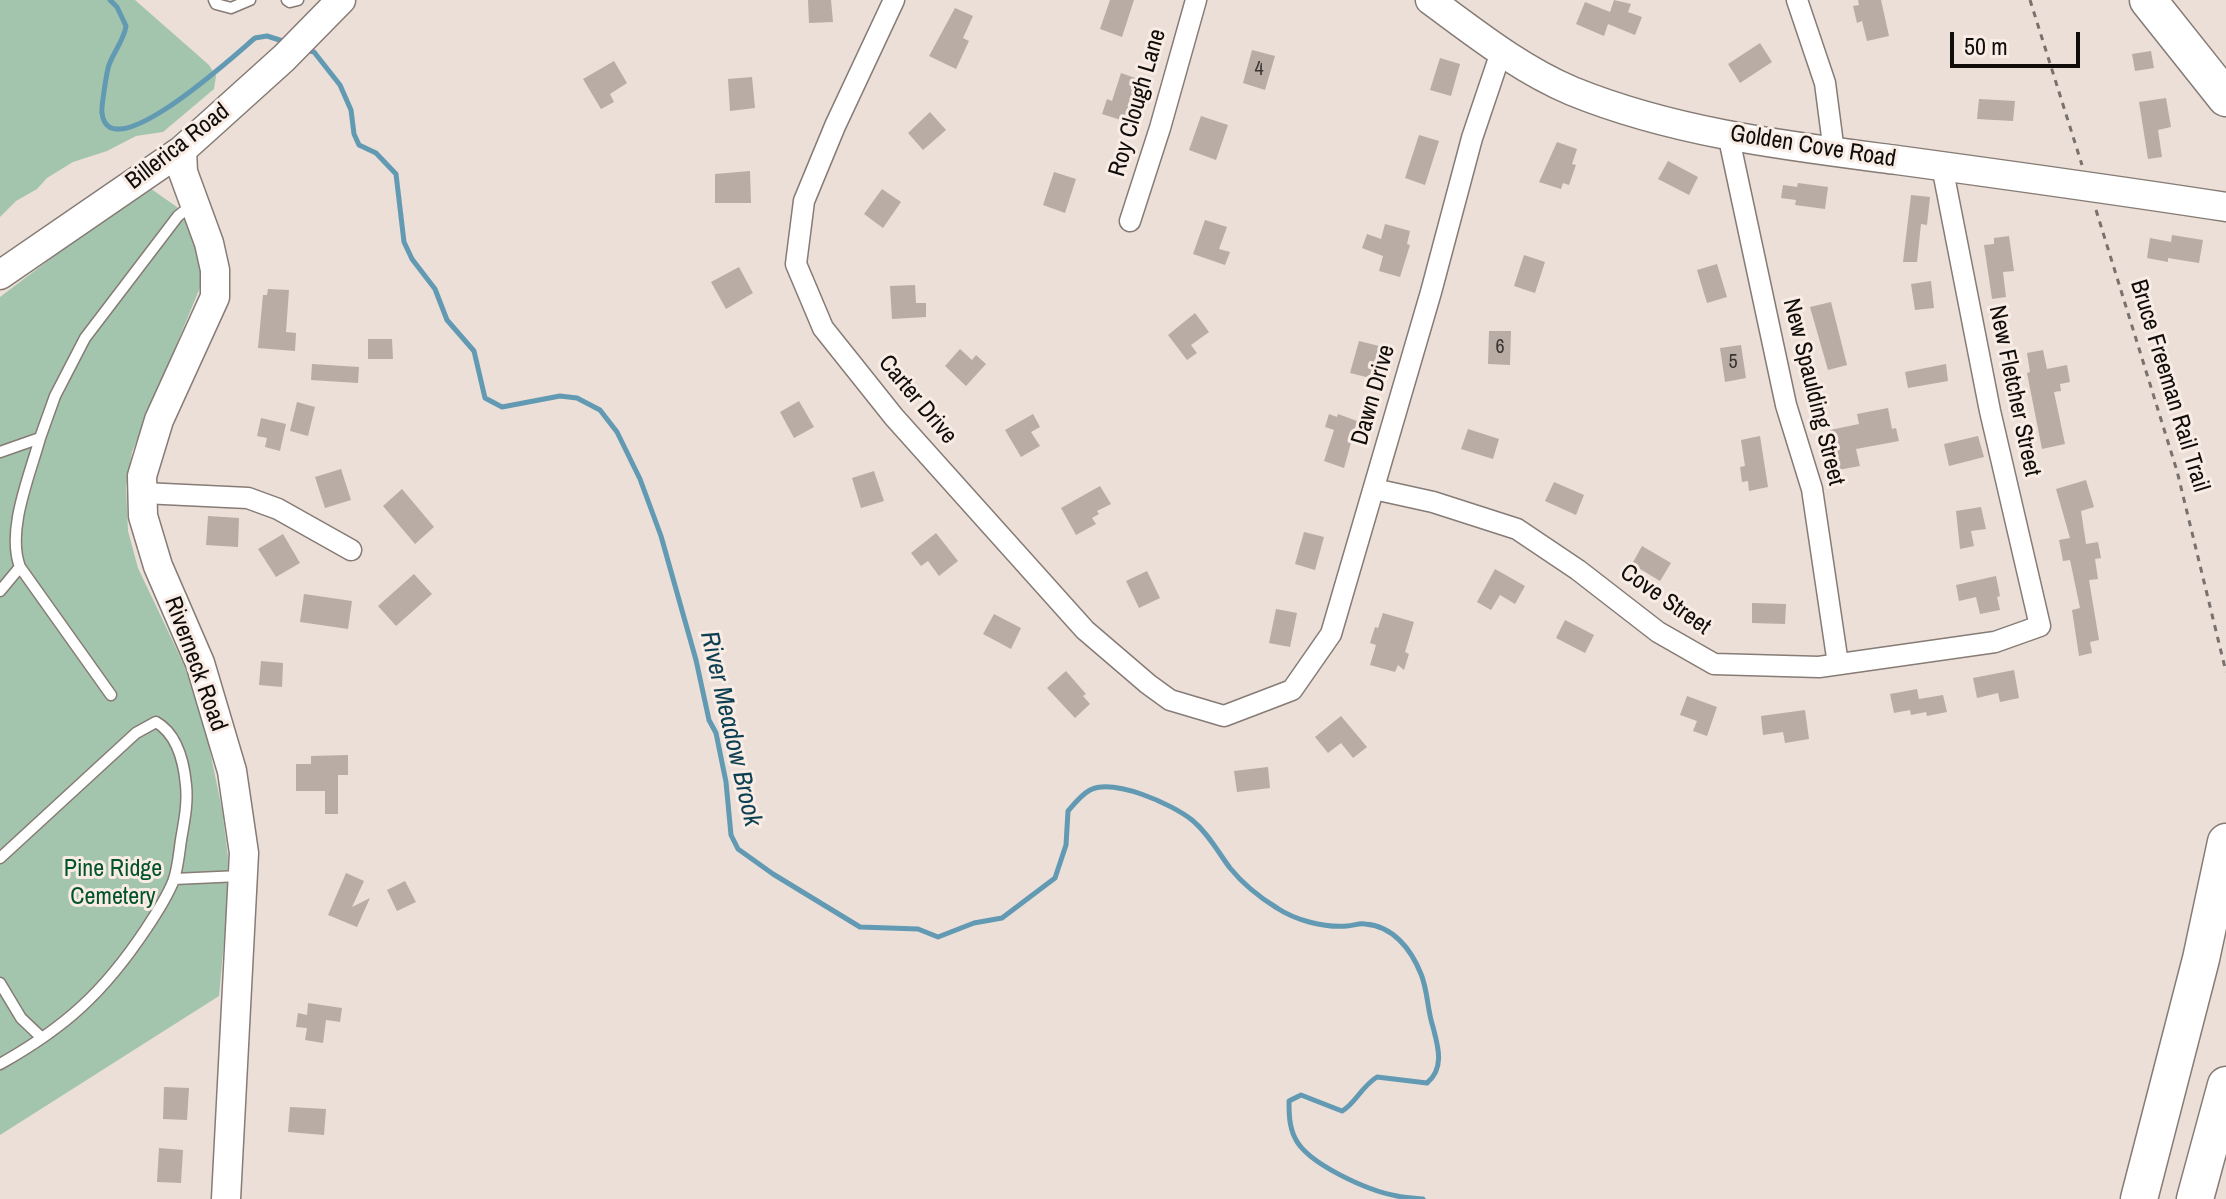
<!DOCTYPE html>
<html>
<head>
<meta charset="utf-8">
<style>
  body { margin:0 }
  #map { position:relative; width:2226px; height:1199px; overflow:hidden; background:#ebdfd8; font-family:"Archivo Narrow",sans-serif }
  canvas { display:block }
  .scale { position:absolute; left:1950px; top:32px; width:130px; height:36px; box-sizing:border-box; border:4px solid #100c0a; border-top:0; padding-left:10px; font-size:24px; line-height:28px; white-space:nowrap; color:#100c0a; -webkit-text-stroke:6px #f8ece5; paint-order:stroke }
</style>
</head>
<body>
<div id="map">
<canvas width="2226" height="1199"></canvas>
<div class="scale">50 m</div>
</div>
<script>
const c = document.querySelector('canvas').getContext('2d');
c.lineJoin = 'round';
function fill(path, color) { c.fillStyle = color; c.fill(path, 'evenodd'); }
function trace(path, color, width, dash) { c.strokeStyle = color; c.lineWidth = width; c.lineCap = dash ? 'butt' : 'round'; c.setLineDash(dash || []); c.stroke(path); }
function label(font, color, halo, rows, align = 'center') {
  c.font = font + ' "Archivo Narrow",sans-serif'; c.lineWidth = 6; c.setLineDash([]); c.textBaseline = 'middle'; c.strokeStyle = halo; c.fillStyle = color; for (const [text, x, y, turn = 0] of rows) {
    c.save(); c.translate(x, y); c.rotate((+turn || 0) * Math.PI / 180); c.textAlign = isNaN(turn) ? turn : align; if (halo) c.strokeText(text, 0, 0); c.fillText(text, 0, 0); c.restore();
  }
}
const green = new Path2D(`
  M0,0H135L209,65L216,76L214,89L163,132L136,136L107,151L73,162L47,178L37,189L16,201L0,217Z
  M147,186L177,207L193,235L204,278L132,452L126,487L128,531L138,568L185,667L206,732L222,809L228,857L227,910L219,996L0,1135V297Z`);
const stream = new Path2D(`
  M110,0L117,7L126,26C124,40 114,51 109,65C107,70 101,108 102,113C109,172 239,51 255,38L267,36L286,42
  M306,50L314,52L340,85L351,110L354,134L359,145L376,153L396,174L404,242L412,259L435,289L447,320L474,351L485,398L502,407L560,396L577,398L600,410L617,432L640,479L661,536L696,660L709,720L716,733L726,782L731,835L738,849L773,874L860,927L918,929L938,937L974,923L1002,918L1055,878L1066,845L1068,811C1074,804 1081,795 1090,790C1114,778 1172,804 1192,820C1208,833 1218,852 1230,868C1243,884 1259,897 1277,908C1295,920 1324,928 1347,926C1353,926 1358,923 1365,924C1393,926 1411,949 1421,974C1428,991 1427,1009 1433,1027C1438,1046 1445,1068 1427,1083L1377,1077C1361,1087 1355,1104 1342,1111L1301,1095L1289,1101C1289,1113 1289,1126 1295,1138C1307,1164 1369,1191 1397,1196C1406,1198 1414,1198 1423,1199`);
const building = new Path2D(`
  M808,0H831L833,22L809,23Z
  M1110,0H1134L1122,37L1100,29Z
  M1614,0L1631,4L1628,12L1642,17L1635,35L1608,24L1604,36L1576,24L1585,2L1610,12Z
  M1858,0H1881L1889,36L1867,41L1862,21L1857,23L1853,6L1859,5Z
  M955,8L973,16L963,38L969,41L956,69L929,56Z
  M1760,43L1772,62L1740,83L1728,64Z
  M1252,50L1275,56L1265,90L1243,83Z
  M2151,51L2154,68L2135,71L2132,54Z
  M1440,58L1460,64L1451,96L1430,90Z
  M614,61L627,83L610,94L614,102L601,109L583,79Z
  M1121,73L1141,80L1138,88L1141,89L1130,123L1102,114L1107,99L1112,101Z
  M752,77L755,108L730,111L728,79Z
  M2166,98L2171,127L2158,130L2162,157L2148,159L2139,102Z
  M1979,99L2015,101L2013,121L1977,119Z
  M930,112L946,130L923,150L908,133Z
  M1201,116L1228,125L1216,160L1189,150Z
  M1419,135L1439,141L1425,185L1405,178Z
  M1557,142L1577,149L1572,164L1576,165L1569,185L1563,183L1561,189L1539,182Z
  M1668,161L1698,177L1689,195L1658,179Z
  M750,171L751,203H715V174Z
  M1054,172L1076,179L1065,213L1043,205Z
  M1798,183L1828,187L1825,209L1795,205L1796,200L1781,198L1783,185L1797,187Z
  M882,189L901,202L883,228L864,214Z
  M1911,195L1930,197L1927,225L1921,224L1917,262H1903Z
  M1205,220L1227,227L1219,249L1230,252L1225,265L1193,254Z
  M1385,224L1410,231L1407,244L1410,245L1400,277L1379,271L1383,256L1362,248L1367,234L1381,239Z
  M2172,235L2203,240L2199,263L2168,258V262L2147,258L2150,238L2171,242Z
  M2009,236L2014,271L2003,272L2006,297L1992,299L1984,245L1994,244V238Z
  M1524,255L1545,262L1535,293L1514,286Z
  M1717,264L1727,297L1707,303L1697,270Z
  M739,267L753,293L726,309L711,282Z
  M1931,281L1934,308L1915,310L1911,284Z
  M915,285L916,303H926V317L892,319L890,286Z
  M268,289L289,290L286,332L296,333L295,351L258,348L263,295H267Z
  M1831,302L1847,365L1828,370L1810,307Z
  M1195,313L1209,332L1191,345L1197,353L1187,360L1168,335Z
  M1489,331H1511L1510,365L1488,364Z
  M368,339H392L393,359H368Z
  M1359,341L1379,346L1370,378L1350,373Z
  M1741,345L1746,378L1725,382L1720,348Z
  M960,349L972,360L976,355L986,364L966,386L945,366Z
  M2043,350L2047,369L2067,365L2070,382L2060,384L2061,391L2054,392L2065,444L2042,449L2027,373L2030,372L2027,353Z
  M312,364L359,367L358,383L311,380Z
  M1946,364L1948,381L1908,388L1905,372Z
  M799,401L814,427L794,438L780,412Z
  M297,402L315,407L308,436L290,431Z
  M1888,408L1892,429L1896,428L1899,441L1856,449L1860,466L1838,470L1830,430L1859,424L1857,414Z
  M1033,414L1040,427L1031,432L1040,446L1021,457L1005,430Z
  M1329,414L1337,417L1338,414L1357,421L1344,468L1324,461L1334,430L1325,427Z
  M261,418L286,424L280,451L265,447L267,438L257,436Z
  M1468,429L1499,439L1493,459L1461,449Z
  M1760,436L1768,487L1749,491L1748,481L1742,482L1740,467L1745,466L1741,440Z
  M1978,436L1984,457L1949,466L1944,444Z
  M341,469L351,500L325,508L315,477Z
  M874,471L884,501L861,508L852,478Z
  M2086,480L2094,507L2081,511L2086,544L2098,542L2101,558L2095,559L2098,579L2089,580L2099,640L2090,642L2092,653L2079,656L2072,610L2080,608L2070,560L2063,561L2059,540L2070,538L2056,489Z
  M1554,482L1584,495L1576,515L1545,501Z
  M1100,486L1111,504L1097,511L1099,514L1092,518L1096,524L1076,535L1061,508Z
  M402,489L434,527L415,544L383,506Z
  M1981,507L1986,529L1971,531L1974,546L1960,549L1956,511Z
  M208,516L239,518L238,547L206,545Z
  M1304,532L1324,537L1315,570L1295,564Z
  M936,533L958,561L939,576L928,561L921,566L911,553Z
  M283,534L300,563L276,577L258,549Z
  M1642,546L1671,563L1660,581L1632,564Z
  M1495,569L1525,586L1515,604L1500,595L1491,610L1477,602Z
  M1147,571L1160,598L1139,608L1126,581Z
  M414,574L432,594L396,626L378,606Z
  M1996,576L2000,596L1997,597L2000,610L1980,614L1976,597L1959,601L1956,585Z
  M304,594L352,601L348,629L300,622Z
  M1752,603L1786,604L1785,624L1752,623Z
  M1276,609L1297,613L1290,647L1269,643Z
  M1383,613L1414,622L1405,652L1409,654L1404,670L1398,665L1395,672L1370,665L1376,645L1370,643L1375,627L1378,628Z
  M994,614L1021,628L1011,649L983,634Z
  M1565,620L1594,635L1585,653L1556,638Z
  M261,661L283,663L282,687L259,685Z
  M2014,670L2019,698L2000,702L1998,693L1977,698L1973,678Z
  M1066,671L1086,694L1083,696L1090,704L1075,718L1047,688Z
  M1917,689L1919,699L1943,695L1947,712L1927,716L1926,712L1911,715L1910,710L1894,713L1890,694Z
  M1687,696L1717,707L1707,736L1693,731L1697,721L1680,715Z
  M1805,710L1809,739L1785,743L1783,732L1763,735L1761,716Z
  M1341,716L1367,747L1353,758L1341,743L1328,753L1315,737Z
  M348,755V775H338V814H325V791H296V764H311V756Z
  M1268,767L1270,788L1237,792L1234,771Z
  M346,873L364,881L352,907L370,898L357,927L328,915Z
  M405,881L416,902L397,911L387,890Z
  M308,1003L342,1008L340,1022L326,1020L323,1043L305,1040L307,1028L296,1027L298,1013L307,1015Z
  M164,1087L189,1088L187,1120L163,1119Z
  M290,1107L326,1109L324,1135L288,1132Z
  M159,1148L183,1150L181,1183L157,1182Z`);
const path = new Path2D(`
  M2030,0L2082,165
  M2096,210L2177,471L2226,672`);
const service = new Path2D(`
  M214,0L216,4L231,8L250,0
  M287,0L290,2L298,0
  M0,452L40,438L55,396L85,338L178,216L193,204
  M20,567C6,530 30,475 40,438
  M0,591L20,567L111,695
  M0,858L136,733L156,722C177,734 184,763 186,785C188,804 184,822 181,840C179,853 178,869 173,882C166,899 156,914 146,929C104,992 66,1027 0,1064
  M174,879L240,876
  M0,983L21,1018L41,1037`);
const minor = new Path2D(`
  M894,0L835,126L804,201L796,264L823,328L894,417L1085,630L1148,684L1170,700L1224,716L1292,690L1331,634L1431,292L1472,138L1501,52
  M1797,0L1825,83L1834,152
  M1728,134L1786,405L1812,489L1838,664
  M1130,221L1160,128L1196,0
  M1374,489L1433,502L1517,529L1578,570L1658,632L1714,664L1819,667L1995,642L2040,626L1990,411L1942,166
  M143,493L248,498L278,509L351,550`);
const secondary = new Path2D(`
  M1430,0C1475,33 1520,69 1572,91C1675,133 1788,146 1897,160C2007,175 2116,190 2226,207
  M182,150L183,172L209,243L215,270V297L159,420L142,476L143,516L158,566L200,663L232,771L244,853L226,1199
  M0,275L182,150L284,58L341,0`);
const motorway = new Path2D(`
  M2148,0L2226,98
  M2139,1199L2201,959L2226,842
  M2195,1199L2226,1085`);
const numberNames = [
  ["4",1259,70],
  ["6",1500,348],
  ["5",1733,363]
];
const streetNames = [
  ["Roy Clough Lane",1138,103,-74],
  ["Billerica Road",178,147,-38],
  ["Golden Cove Road",1813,147,9],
  ["Bruce Freeman Rail Trail",2169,386,73],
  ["New Fletcher Street",2014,391,78],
  ["New Spaulding Street",1813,392,76],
  ["Dawn Drive",1374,395,-74],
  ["Carter Drive",917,400,50],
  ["Cove Street",1665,600,35],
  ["Riverneck Road",195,664,70]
];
const parkNames = [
  ["Pine Ridge",113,870],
  ["Cemetery",113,898]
];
const waterNames = [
  ["River Meadow Brook",730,729,77]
];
fill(green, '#a4c5ad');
trace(stream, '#629ab3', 5);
fill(building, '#b8aca5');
trace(service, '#867b75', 13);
trace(minor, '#867b75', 23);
trace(secondary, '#867b75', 31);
trace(motorway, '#867b75', 39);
trace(path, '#79716d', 3, [6, 6]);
trace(service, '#fff', 10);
trace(minor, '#fff', 20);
trace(secondary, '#fff', 28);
trace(motorway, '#fff', 36);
label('20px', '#3a3431', null, numberNames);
label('24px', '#100c0a', '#f8ece5', streetNames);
label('24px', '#00532a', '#f8ece5', parkNames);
label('italic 26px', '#0d3f52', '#f8ece5', waterNames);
</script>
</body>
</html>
